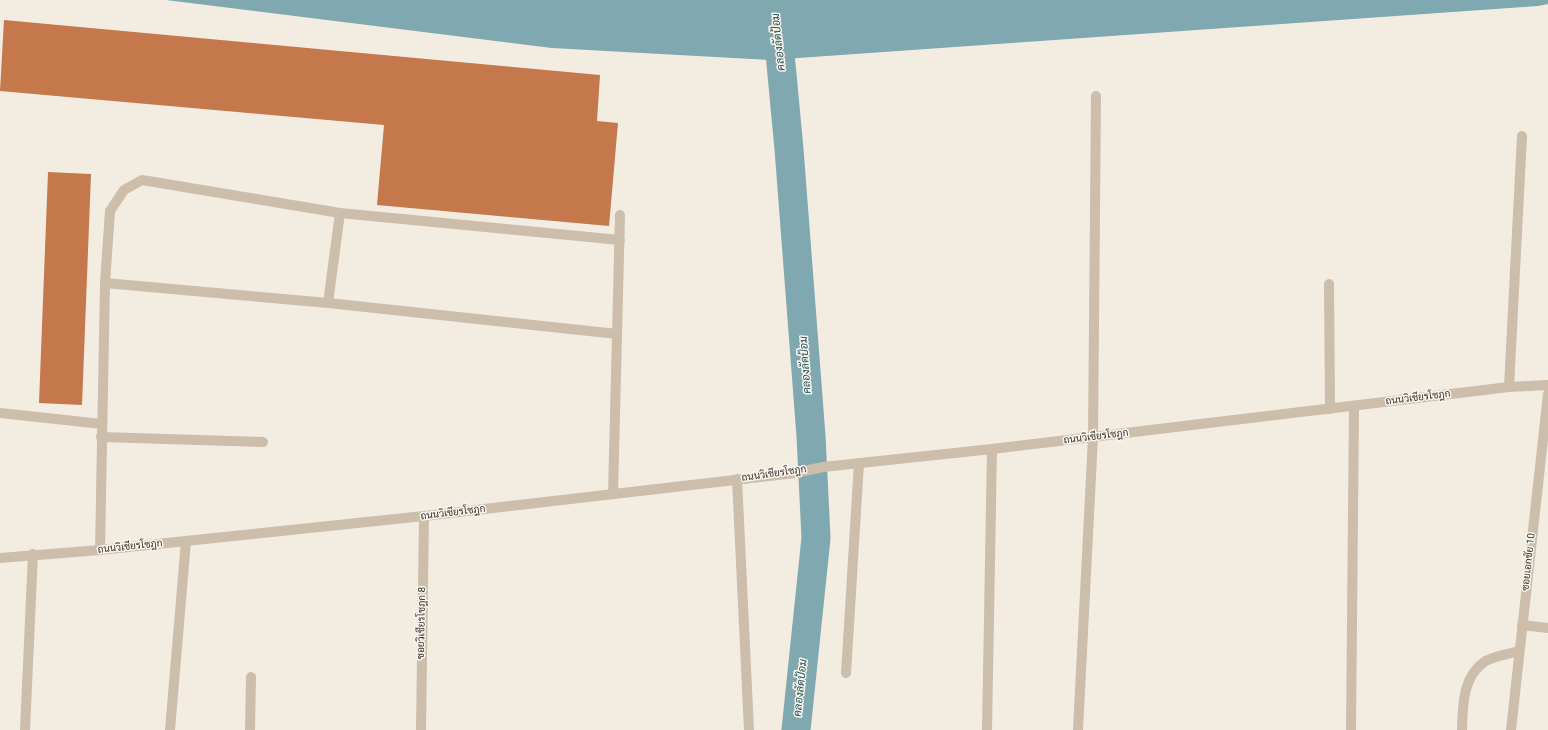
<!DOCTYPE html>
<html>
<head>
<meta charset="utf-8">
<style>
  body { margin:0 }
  canvas { display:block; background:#f3ece0 }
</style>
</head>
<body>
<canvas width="1548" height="730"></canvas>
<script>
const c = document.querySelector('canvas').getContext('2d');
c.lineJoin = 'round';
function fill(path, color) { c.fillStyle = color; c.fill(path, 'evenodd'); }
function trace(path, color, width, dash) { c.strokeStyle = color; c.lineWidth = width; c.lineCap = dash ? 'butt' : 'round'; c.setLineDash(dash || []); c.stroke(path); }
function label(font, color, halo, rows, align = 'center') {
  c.font = font + ' Roboto,Sarabun,sans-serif'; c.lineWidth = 3; c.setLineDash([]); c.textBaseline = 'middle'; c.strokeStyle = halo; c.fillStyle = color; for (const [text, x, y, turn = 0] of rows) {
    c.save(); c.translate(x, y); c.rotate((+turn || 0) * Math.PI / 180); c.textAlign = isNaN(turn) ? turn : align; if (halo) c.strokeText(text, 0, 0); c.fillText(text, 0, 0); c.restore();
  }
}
const water = new Path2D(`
  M166,0H1548V4L1538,6L770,60L552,48Z`);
const canal = new Path2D(`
  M775,0L789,149L811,436L816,538L796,730`);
const building = new Path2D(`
  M4,20L600,75L597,121L618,123L609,226L377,205L384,125L0,91Z
  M48,172L91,174L82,405L39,403Z`);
const service = new Path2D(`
  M1329,284L1330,409
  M1509,387L1522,136
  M101,437L263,442
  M1522,625L1548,628
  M846,673L859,463
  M25,730L33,554
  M1078,730L1093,437L1096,96
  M1351,730L1354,406
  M1462,730C1463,706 1462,678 1484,662C1493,656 1509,654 1519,651`);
const minor = new Path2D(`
  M105,283L110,211L124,190L142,180L340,213
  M328,303L340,213L620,240
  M0,413L102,424
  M737,479L749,730
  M613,494L620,215
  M100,550L105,283L328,303L617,334
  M0,558L100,550L424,516L795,473L823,467L992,449L1509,387L1548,385
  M170,730L186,541
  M250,730L251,677
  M421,730L424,516
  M987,730L992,449
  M1511,730L1548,394`);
const streetNames = [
  ["ถนนวิเชียรโชฎก",1418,398,-7],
  ["ถนนวิเชียรโชฎก",1096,437,-7],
  ["ถนนวิเชียรโชฎก",774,474,-8],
  ["ถนนวิเชียรโชฎก",453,513,-7],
  ["ถนนวิเชียรโชฎก",130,547,-6],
  ["ซอยเอกชัย 10",1529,562,-84],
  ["ซอยวิเชียรโชฎก 8",422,623,-89]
];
const waterNames = [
  ["คลองลัดป้อม",779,42,-96],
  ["คลองลัดป้อม",806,365,-94],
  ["คลองลัดป้อม",801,688,-84]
];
fill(water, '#7fa8b0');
trace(canal, '#7fa8b0', 29);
fill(building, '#c5784c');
trace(service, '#ccbeab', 10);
trace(minor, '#ccbeab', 10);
label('10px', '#39312a', '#faf6ed', streetNames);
label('italic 11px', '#20505b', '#faf6ed', waterNames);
</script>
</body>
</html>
